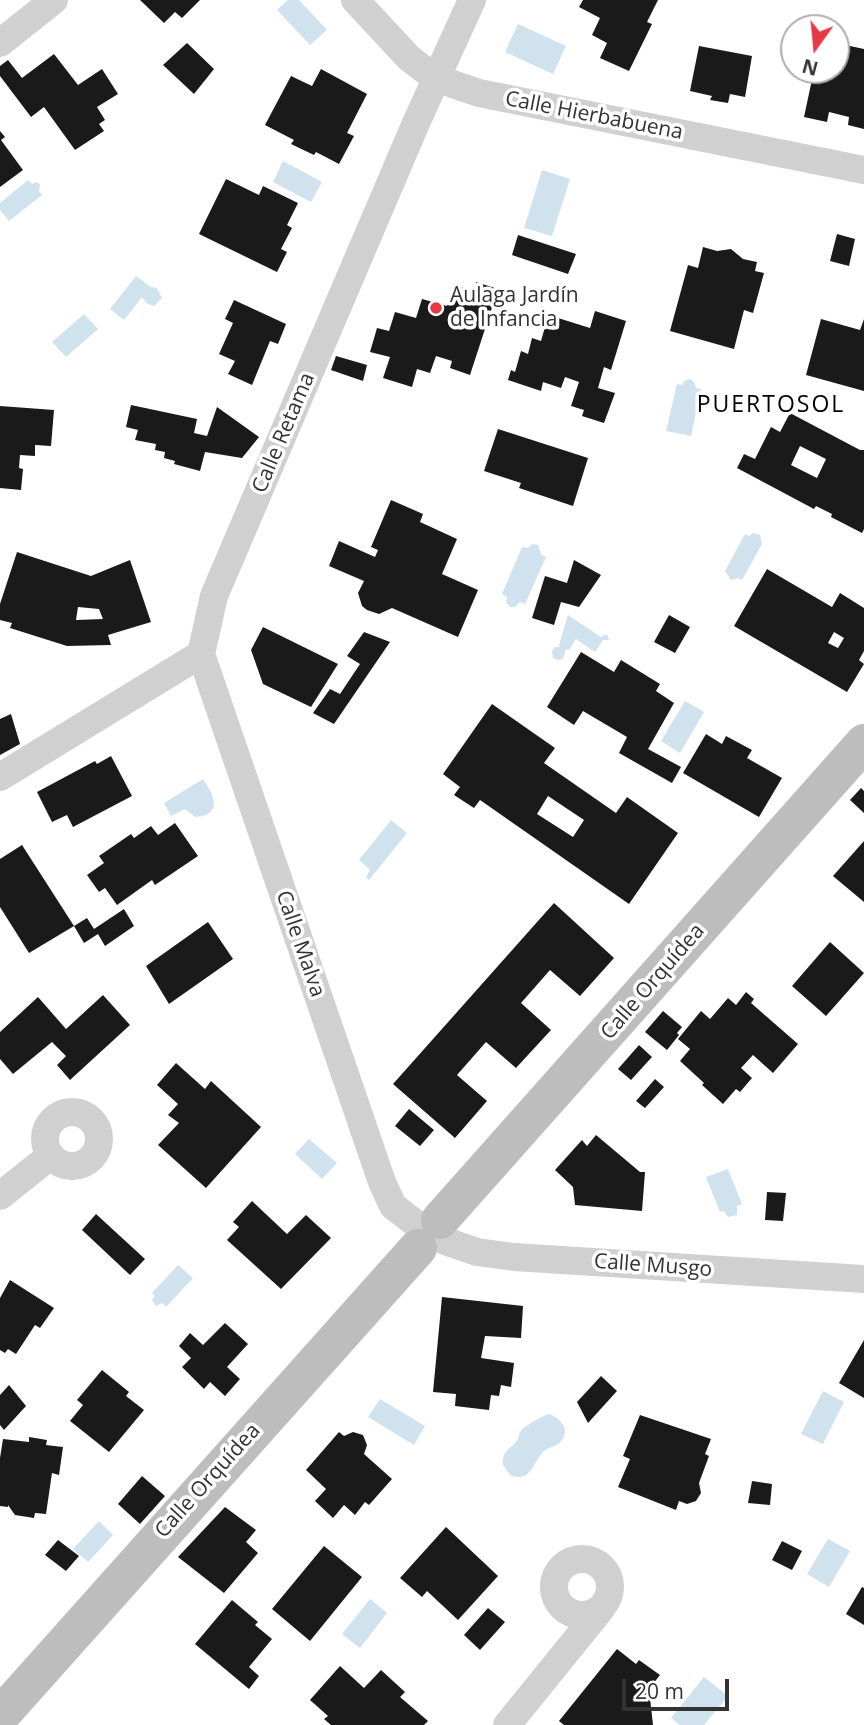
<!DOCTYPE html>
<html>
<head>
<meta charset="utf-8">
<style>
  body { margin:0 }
  #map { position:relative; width:864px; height:1725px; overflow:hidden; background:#fff; font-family:"Open Sans",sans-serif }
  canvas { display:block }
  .north { position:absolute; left:780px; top:14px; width:70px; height:70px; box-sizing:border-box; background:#fff; border:2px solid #adadad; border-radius:50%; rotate:195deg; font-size:19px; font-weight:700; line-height:28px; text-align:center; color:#333 }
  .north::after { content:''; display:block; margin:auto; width:24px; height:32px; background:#e63946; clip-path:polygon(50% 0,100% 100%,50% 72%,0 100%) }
  .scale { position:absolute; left:622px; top:1679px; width:107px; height:32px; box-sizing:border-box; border:4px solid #333; border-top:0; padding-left:9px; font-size:21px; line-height:24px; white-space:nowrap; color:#333; -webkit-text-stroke:5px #fff; paint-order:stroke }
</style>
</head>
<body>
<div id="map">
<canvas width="864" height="1725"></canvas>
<div class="north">N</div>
<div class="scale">20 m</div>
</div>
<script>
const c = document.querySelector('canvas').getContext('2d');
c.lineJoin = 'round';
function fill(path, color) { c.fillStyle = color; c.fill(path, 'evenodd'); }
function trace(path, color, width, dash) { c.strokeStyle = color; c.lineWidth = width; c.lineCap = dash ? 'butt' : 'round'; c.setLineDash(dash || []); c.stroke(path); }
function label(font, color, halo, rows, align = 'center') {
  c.font = font + ' "Open Sans",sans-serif'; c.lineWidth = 7; c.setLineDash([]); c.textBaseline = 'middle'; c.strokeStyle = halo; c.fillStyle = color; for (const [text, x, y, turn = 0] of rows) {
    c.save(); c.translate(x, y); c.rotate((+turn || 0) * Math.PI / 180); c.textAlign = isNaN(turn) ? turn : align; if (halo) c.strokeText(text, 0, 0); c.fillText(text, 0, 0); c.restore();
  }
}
const water = new Path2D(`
  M288,0H299L327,30L310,45L277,10Z
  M518,24L566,46L553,74L505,52Z
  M283,161L322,182L311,202L273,182Z
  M542,170L570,179L552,236L524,228Z
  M28,180L32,184L37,182L40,184L39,191L42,195L9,221L0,210V203Z
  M136,276L151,287L157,288L162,298L154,306L146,303L142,297L124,320L110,309Z
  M84,314L98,329L66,357L52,342Z
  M690,379L694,382L696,388L701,389L691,436L666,431L677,384L682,385L684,381Z
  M753,533L760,535L762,544L742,580L738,578L731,580L725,571L745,534L749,536Z
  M532,544L538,545L541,554L546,557L525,604L520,602L515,607H510L506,602L507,597L502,594L522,547L528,548Z
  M568,615L601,637L607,634L609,640H603L595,652L576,639L569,650L566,649L563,659L558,660L553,658L552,651L555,647H560L559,645Z
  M685,701L704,712L680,753L661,741Z
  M203,779C213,794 225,815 195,817L185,809L171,816L164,803Z
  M391,820L407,833L369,880L366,877L370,870L359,860Z
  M309,1139L337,1163L322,1179L295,1154Z
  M728,1169L742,1204L737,1206V1215L728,1217L724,1211L720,1212L706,1177Z
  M178,1265L193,1278L166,1307L162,1303L156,1306L152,1300L155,1296L152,1293Z
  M823,1391L844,1402L823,1444L801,1434Z
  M380,1399L425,1426L414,1445L368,1417Z
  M549,1414C563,1419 572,1433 558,1444C553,1447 547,1448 543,1452C532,1464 531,1483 510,1475L503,1465C502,1451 509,1450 516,1442C521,1436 516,1438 521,1431C524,1426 544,1415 549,1414Z
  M99,1521L113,1535L88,1562L73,1549Z
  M828,1539L850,1551L829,1587L807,1574Z
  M370,1599L387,1613L360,1648L342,1634Z
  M704,1677L728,1696L704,1725H680L671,1718Z`);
const building = new Path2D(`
  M140,0H200L182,18L175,12L164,23Z
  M583,0H658L647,22L652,24L629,71L600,58L607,43L592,35L600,18L579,7Z
  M187,43L214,69L194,94L163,65Z
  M836,43L864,49V129L848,125L849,117L829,112L827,122L804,117L814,70H836Z
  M699,46L752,56L745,97L730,94L728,103L710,100L712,96L690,91Z
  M54,54L78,85L102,69L118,94L97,107L105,120L99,124L104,131L75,150L44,107L31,117L0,76V66L8,60L22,78Z
  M321,69L367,94L347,133L354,136L339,164L316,152L314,155L291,144L294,140L265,125L291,76L312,86Z
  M0,131L5,137L1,140L23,170L0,187Z
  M226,179L259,195L263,186L298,203L287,225L292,228L281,249L287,252L277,272L199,234Z
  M837,234L855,239L849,266L830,261Z
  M518,235L576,254L568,274L512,255Z
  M703,247L717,251L731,249L743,259L757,262L755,271L764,273L753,313L744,310L734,349L670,331L688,265L698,268Z
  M476,282L498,289L470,375L450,368L452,361L436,356L430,373L417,369L412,387L383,378L390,357L370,352L377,328L389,331L395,312L416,318L422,299L447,306L454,285L474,291Z
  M234,300L286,324L278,344L270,341L252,385L228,374L235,361L219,354L233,323L225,319Z
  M595,311L626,321L611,370L604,367L598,388L615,393L604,423L582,416L584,410L571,406L579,382L565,377L561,388L543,382L541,391L508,380L511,370L515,372L521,351L528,354L532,338L541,341L545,327L554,330L558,318L590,328Z
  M821,319L860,330L864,319V391L806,375Z
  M336,356L367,365L363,381L331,370Z
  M131,405L197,419L194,433L207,436L217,407L259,437L242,458L205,452L200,471L174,464L175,461L164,458L165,452L155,450L156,444L135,440L138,430L126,427Z
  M0,406L54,410L51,446L35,445V456L20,455L19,468L23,469L21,490L0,488Z
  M790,413L860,450H864V529L862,533L831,517L832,514L816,506L814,509L737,468L744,454L755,459L771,427L780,432ZM800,446L826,459L817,478L791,465Z
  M498,429L588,458L573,506L519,488L521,483L484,471Z
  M391,500L423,514L420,522L457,539L442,574L478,590L458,637L392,608L379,614L367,610L362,606L358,593L364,581L329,566L339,541L375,557L378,550L371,547Z
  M17,552L91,576L130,560L151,622L108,635L111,645L67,646L10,628L12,623L0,620V604ZM78,607L99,609L103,619L76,620Z
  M574,560L601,575L579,607L561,602L554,625L532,618L545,576L567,583Z
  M767,569L832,607L840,593L864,608V651L859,660L864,664L847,692L734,626ZM834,632L844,638L838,648L828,643Z
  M669,615L690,627L675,653L654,642Z
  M263,627L338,664L311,707L263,684L251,650Z
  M364,632L390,642L334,724L313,713L330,689L340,694L360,664L347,656Z
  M581,652L614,672L621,660L660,684L656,691L674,703L648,749L681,767L672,783L619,753L627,737L583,711L574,725L547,707Z
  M492,704L555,748L544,763L616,813L627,797L678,833L629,904L480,800L474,808L454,795L460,787L443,774ZM548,796L584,820L573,837L537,814Z
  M11,714L20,744L0,755V719Z
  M706,734L722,744L726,736L752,750L747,758L782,778L759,817L683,773Z
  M111,756L132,796L73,827L67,815L52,822L37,792L95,761L97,764Z
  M861,788L864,791V813L850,800Z
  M175,823L198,856L155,885L152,880L117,905L105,888L99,892L87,875L104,863L99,856L131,834L134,838L151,826L158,835Z
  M864,841V902L833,876Z
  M22,845L74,926L29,953L0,907V859Z
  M554,903L614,958L580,996L550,970L521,1003L551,1030L516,1068L486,1042L457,1075L487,1101L455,1138L393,1084Z
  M124,909L134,926L105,946L98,934L84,943L74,926L87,918L94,929Z
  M208,922L233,959L169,1004L146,966Z
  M830,942L864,973L826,1016L792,986Z
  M746,992L754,999L751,1003L798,1044L773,1073L753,1055L741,1068L752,1078L740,1092L736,1089L723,1104L702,1085L704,1083L680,1061L690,1049L678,1039L701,1011L710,1019L728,998L736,1005Z
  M103,995L130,1025L70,1080L57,1065L66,1056L52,1042L13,1074L0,1059V1032L38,997L66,1029Z
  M663,1011L682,1027L677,1033L679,1035L667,1050L645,1032Z
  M639,1045L652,1057L631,1080L618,1069Z
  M176,1063L205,1089L211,1081L261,1127L206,1188L158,1145L179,1123L168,1115L178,1104L157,1085Z
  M655,1079L664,1087L645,1108L636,1101Z
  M409,1109L434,1130L420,1146L395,1126Z
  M596,1135L640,1172H645L642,1211L575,1205L573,1187L555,1170L582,1140L587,1146Z
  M767,1192L786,1193L783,1221L765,1220Z
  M252,1201L287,1234L306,1215L331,1238L281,1289L227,1240L239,1227L233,1222Z
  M96,1214L145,1259L130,1275L82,1230Z
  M10,1280L54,1308L40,1328L35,1325L16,1354L8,1349L5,1353L0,1350V1298Z
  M442,1297L523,1306L521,1338L485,1336L481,1358L514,1363L511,1387L501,1385L499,1396L491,1395L489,1410L455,1406L456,1394L433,1392Z
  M225,1323L248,1344L227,1367L240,1379L225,1396L210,1382L204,1389L182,1367L191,1358L179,1346L190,1333L203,1345Z
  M864,1340V1398L839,1383Z
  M102,1370L129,1392L126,1396L144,1410L109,1452L70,1421L83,1405L77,1400Z
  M601,1376L617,1391L588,1423L577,1402Z
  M9,1385L26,1406L4,1430L0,1425V1395Z
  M640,1415L711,1439L705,1454L709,1456L699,1483L701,1493L696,1501L687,1504L679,1501L676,1510L618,1487L630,1459L623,1456Z
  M339,1432L344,1436L353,1432L363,1435L367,1445L364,1454L392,1479L369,1505L365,1502L355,1515L344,1505L333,1518L315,1501L326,1489L306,1470Z
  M29,1437L47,1440L46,1445L63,1447L59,1475L52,1473L46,1514L35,1513L34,1518L15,1515L8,1505V1507L0,1506V1458L3,1439L29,1442Z
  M142,1476L165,1496L140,1524L118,1504Z
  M752,1481L772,1484L770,1505L748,1503Z
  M225,1507L256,1530L246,1542L258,1553L224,1593L178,1557Z
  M446,1527L498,1576L458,1620L427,1591L422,1597L400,1578Z
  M58,1540L79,1556L66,1571L45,1555Z
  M782,1541L802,1551L792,1570L772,1560Z
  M324,1546L362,1577L310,1641L272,1609Z
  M862,1587L864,1588V1625L846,1614Z
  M232,1600L258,1622L255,1625L272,1639L249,1667L259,1676L249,1689L195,1644Z
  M488,1608L505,1622L480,1650L464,1635Z
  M617,1649L636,1664L639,1660L660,1675L649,1689L653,1725H564L559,1721Z
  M340,1666L364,1688L381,1670L405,1692L400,1697L428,1721L424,1725H331L324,1719L328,1716L310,1700Z`);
const street = new Path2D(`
  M355,0L409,58L435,78L479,93L864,170
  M0,43L54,0
  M201,654L382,1182L393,1206L415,1223
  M0,777L201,654L214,596L416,123L472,0
  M45 1139a27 27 0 1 1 54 0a27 27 0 1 1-54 0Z
  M0,1196L50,1156
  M445,1241L477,1252L514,1257L864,1279
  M554 1587a28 28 0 1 1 56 0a28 28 0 1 1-56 0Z
  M507,1725L601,1609`);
const secondary = new Path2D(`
  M440,1220L864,743
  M0,1716L418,1248`);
const markers = [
  [436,308,7,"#e63946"]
];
const streetNames = [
  ["Calle Hierbabuena",594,116,11],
  ["Calle Retama",284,433,-67],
  ["Calle Malva",300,944,71],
  ["Calle Orquídea",653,982,-49],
  ["Calle Musgo",653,1266,4],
  ["Calle Orquídea",208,1481,-48]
];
const poiNames = [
  ["Aulaga Jardín",450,296],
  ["de Infancia",450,320]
];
const neighbourhoodNames = [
  ["PUERTOSOL",771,405]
];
fill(water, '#cfe2ee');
fill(building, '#1a1a1a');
trace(street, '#d0d0d0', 28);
trace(secondary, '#bdbdbd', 38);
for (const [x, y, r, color] of markers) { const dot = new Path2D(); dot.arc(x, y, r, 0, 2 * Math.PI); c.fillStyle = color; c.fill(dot); trace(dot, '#fff', 2.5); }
label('21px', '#333', '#fff', streetNames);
label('21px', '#333', '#fff', poiNames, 'left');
c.letterSpacing = '2px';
label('23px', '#000', '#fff', neighbourhoodNames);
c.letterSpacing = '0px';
</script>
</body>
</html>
